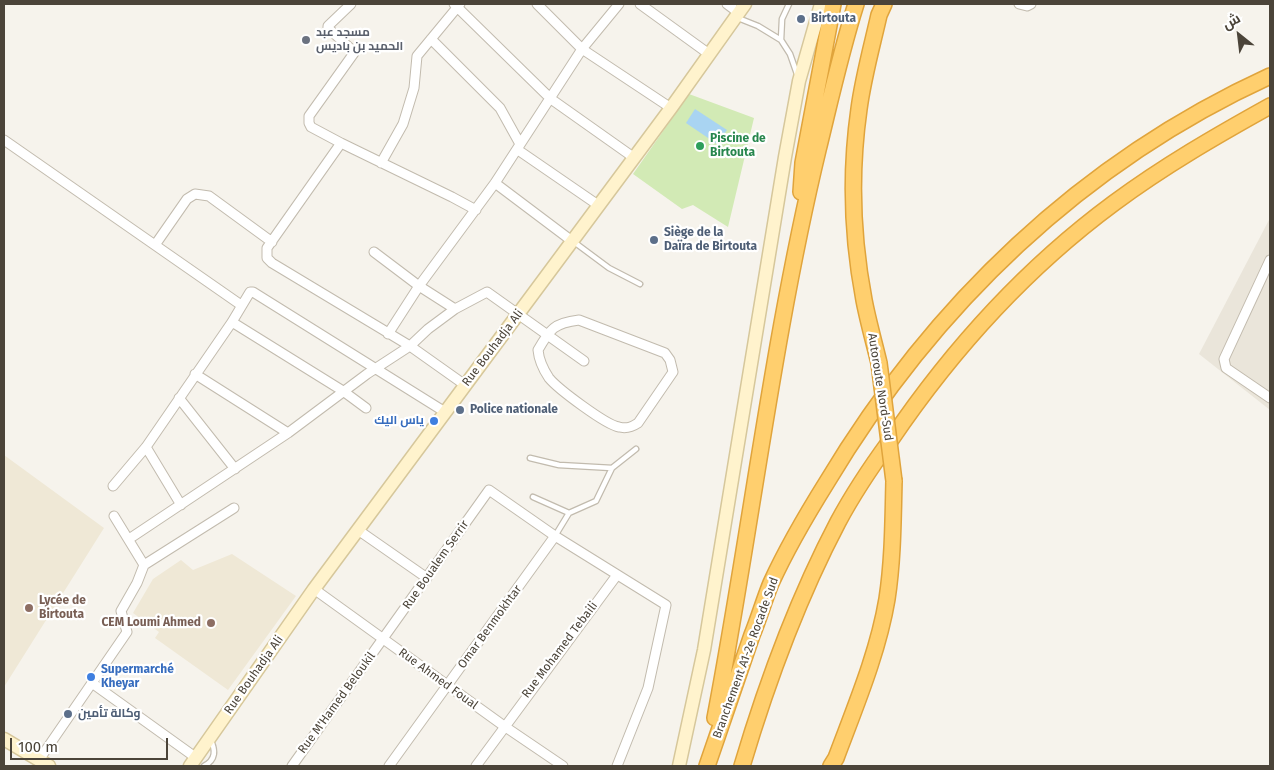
<!DOCTYPE html>
<html>
<head>
<meta charset="utf-8">
<style>
  body { margin:0 }
  #map { position:relative; width:1274px; height:770px; overflow:hidden; background:#f6f3ec; font-family:"Fira Sans",Cairo,sans-serif }
  canvas { display:block }
  .frame { position:absolute; inset:0; border:5px solid #4b4439; pointer-events:none }
  .north { position:absolute; left:1214px; top:10px; width:50px; height:50px; -webkit-text-stroke:4px #fff; paint-order:stroke; rotate:331deg; font-size:14px; font-weight:700; line-height:20px; text-align:center; color:#4b4439 }
  .north::after { content:''; display:block; margin:auto; width:18px; height:22px; background:#4b4439; clip-path:polygon(50% 0,100% 100%,50% 72%,0 100%) }
  .scale { position:absolute; left:10px; top:738px; width:158px; height:22px; box-sizing:border-box; border:2px solid #4b4439; border-top:0; padding-left:6px; font-size:15px; line-height:18px; white-space:nowrap; color:#4b4439; -webkit-text-stroke:4px #fff; paint-order:stroke }
</style>
</head>
<body>
<div id="map">
<canvas width="1274" height="770"></canvas>
<div class="frame"></div>
<div class="north">ش</div>
<div class="scale">100 m</div>
</div>
<script>
const c = document.querySelector('canvas').getContext('2d');
c.lineJoin = 'round';
function fill(path, color) { c.fillStyle = color; c.fill(path, 'evenodd'); }
function trace(path, color, width, dash) { c.strokeStyle = color; c.lineWidth = width; c.lineCap = dash ? 'butt' : 'round'; c.setLineDash(dash || []); c.stroke(path); }
function label(font, color, halo, rows, align = 'center') {
  c.font = font + ' "Fira Sans",Cairo,sans-serif'; c.lineWidth = 4.5; c.setLineDash([]); c.textBaseline = 'middle'; c.strokeStyle = halo; c.fillStyle = color; for (const [text, x, y, turn = 0] of rows) {
    c.save(); c.translate(x, y); c.rotate((+turn || 0) * Math.PI / 180); c.textAlign = isNaN(turn) ? turn : align; if (halo) c.strokeText(text, 0, 0); c.fillText(text, 0, 0); c.restore();
  }
}
const residential = new Path2D(`
  M1270,218V410L1199,354Z`);
const education = new Path2D(`
  M4,455L104,528L4,687Z
  M232,554L296,596L228,690L155,638L159,632L133,613L153,579L181,560L193,570Z`);
const green = new Path2D(`
  M689,94L754,118L728,227L693,205L682,209L633,174Z`);
const water = new Path2D(`
  M695,109L727,130L717,144L686,123Z`);
const service = new Path2D(`
  M789,4L782,19L781,40L790,54L797,74
  M738,18L758,26L781,40
  M574,242L609,268L640,284
  M530,458L559,465L612,468
  M533,497L569,513L596,501L612,468L636,449
  M555,536L569,513
  M204,766C216,760 216,750 210,739`);
const minor = new Path2D(`
  M351,4L328,26V28L352,50L354,53L309,116V123L311,127L341,143L267,248V258L272,263L410,346L465,385
  M454,4L551,99L633,157
  M537,4L582,49L671,108
  M640,4L709,54
  M727,4L739,13
  M1019,4L1027,6L1031,4
  M431,39L500,108L520,144
  M4,140L241,305
  M341,143L452,197L476,210
  M518,150L598,205
  M381,163L403,124L414,88L417,56L460,4
  M495,183L572,241
  M155,245L187,199L195,194L209,196L272,242
  M374,252L419,286L455,309
  M1270,260L1224,359L1226,368L1270,398
  M579,320L665,353L670,360L673,372L638,423C632,427 627,429 619,427C606,425 558,389 549,378C543,369 539,361 538,350C550,329 554,323 579,320Z
  M232,322L343,391L366,408
  M388,334L419,286L495,183L582,49L619,4
  M195,374L288,433
  M179,398L235,469
  M146,447L181,505
  M113,486L146,447L232,322L250,292H253L445,412
  M114,516L144,565
  M358,530L427,578
  M129,539L288,433L367,374L410,346L428,329L455,309L487,292L584,361
  M144,565L234,508
  M314,589L504,726L563,766
  M92,683L195,757
  M39,760L127,632L121,611L137,583L144,565
  M292,766L489,490L555,536L666,605L648,688L617,766
  M389,766L555,536
  M476,766L617,575`);
const secondary = new Path2D(`
  M4,739L49,766
  M190,766L314,589L671,108L745,4
  M679,766L704,650L785,157L799,81L821,4`);
const motorway = new Path2D(`
  M801,192L803,163L833,4
  M879,363C874,342 868,321 864,300C852,237 850,172 859,109C863,78 872,46 879,15L884,4
  M715,718C751,529 773,337 818,150C830,101 841,51 856,4
  M707,766C722,723 737,679 752,635C759,618 764,600 771,583C787,548 807,514 827,482C933,305 1082,162 1270,76
  M742,766C767,682 797,600 838,522C853,494 871,467 890,441C951,351 1026,268 1114,203C1164,166 1216,136 1270,106
  M831,766L836,758C855,707 878,653 887,599C893,560 893,520 894,481`);
const motorwayBridge = new Path2D(`
  M879,363L894,481`);
const markers = [
  [801,19,5,"#5c6f8a"],
  [306,40,5,"#6b7280"],
  [700,146,5,"#2e9e5b"],
  [654,240,5,"#5c6f8a"],
  [460,410,5,"#5c6f8a"],
  [434,421,5,"#3f7fe0"],
  [29,608,5,"#8d6e63"],
  [211,623,5,"#8d6e63"],
  [91,677,5,"#3f7fe0"],
  [68,714,5,"#5c6f8a"]
];
const serviceNames = [
  ["Birtouta",811,19],
  ["Siège de la",664,233],
  ["Daïra de Birtouta",664,247],
  ["Police nationale",470,410],
  ["وكالة تأمين",78,714]
];
const worshipNames = [
  ["مسجد عبد",316,33],
  ["الحميد بن باديس",316,47]
];
const leisureNames = [
  ["Piscine de",710,139],
  ["Birtouta",710,153]
];
const streetNames = [
  ["Rue Bouhadja Ali",493,348,-53],
  ["Autoroute Nord-Sud",880,387,81],
  ["Rue Boualem Serrir",436,565,-55],
  ["Omar Benmokhtar",490,627,-54],
  ["Rue Mohamed Tebaili",560,650,-53],
  ["Branchement A1-2e Rocade Sud",746,658,-70],
  ["Rue Bouhadja Ali",254,675,-55],
  ["Rue Ahmed Foual",438,679,36],
  ["Rue M'Hamed Beloukil",337,703,-54]
];
const shopNames = [
  ["ياس اليك",424,421],
  ["Supermarché",101,670,"left"],
  ["Kheyar",101,684,"left"]
];
const educationNames = [
  ["Lycée de",39,601],
  ["Birtouta",39,615],
  ["CEM Loumi Ahmed",201,623,"right"]
];
fill(residential, '#eae5da');
fill(education, '#efe8d6');
fill(green, '#d2eab5');
fill(water, '#a9d4f2');
trace(service, '#c2bbae', 7);
trace(minor, '#c2bbae', 11);
trace(secondary, '#d6c79b', 15);
trace(motorway, '#e0a43c', 18);
trace(service, '#fff', 4.5);
trace(minor, '#fff', 9);
trace(secondary, '#fff3cd', 12);
trace(motorway, '#ffcf6e', 15);
trace(motorwayBridge, '#e0a43c', 18, []);
trace(motorwayBridge, '#ffcf6e', 15);
for (const [x, y, r, color] of markers) { const dot = new Path2D(); dot.arc(x, y, r, 0, 2 * Math.PI); c.fillStyle = color; c.fill(dot); trace(dot, '#fff', 2); }
label('bold 12px', '#4e5e75', '#fff', serviceNames, 'left');
label('bold 12px', '#5b616d', '#fff', worshipNames, 'left');
label('bold 12px', '#27864d', '#fff', leisureNames, 'left');
label('12px', '#4b4439', '#fff', streetNames);
label('bold 12px', '#366cbe', '#fff', shopNames, 'right');
label('bold 12px', '#785e54', '#fff', educationNames, 'left');
</script>
</body>
</html>
